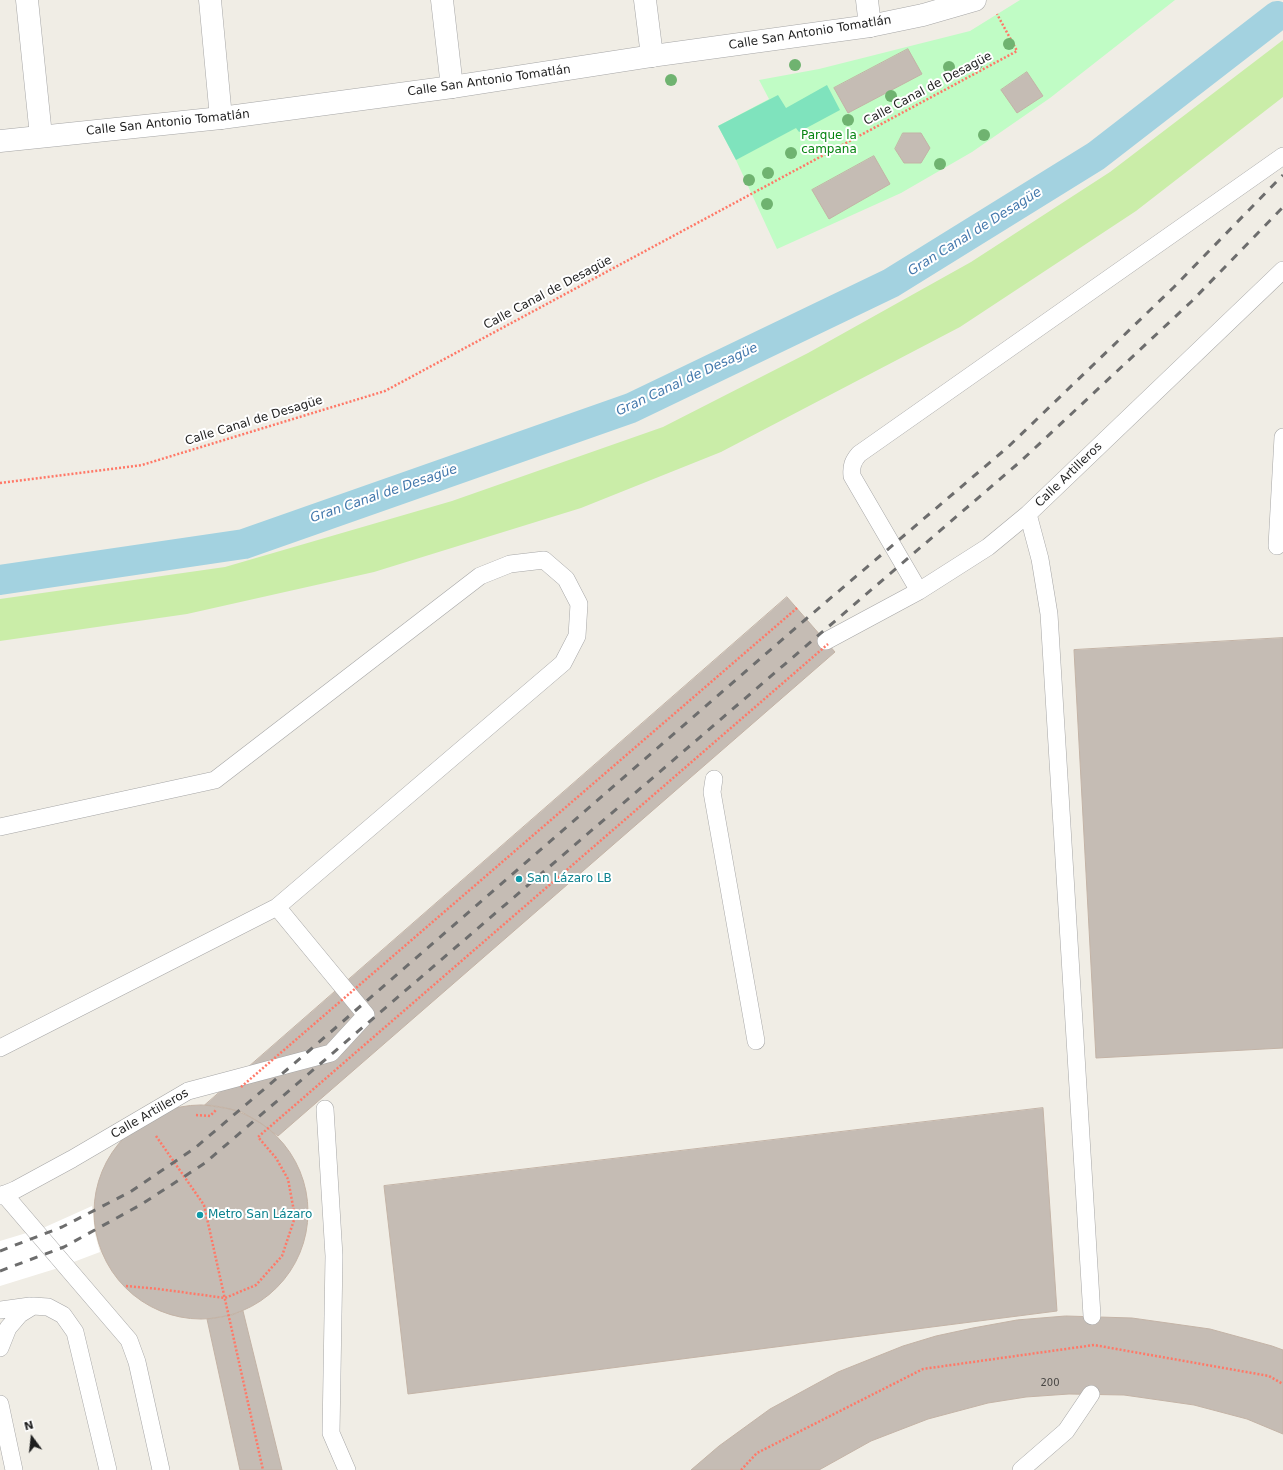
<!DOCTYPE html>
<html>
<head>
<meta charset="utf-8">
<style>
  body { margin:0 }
  #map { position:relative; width:1283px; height:1470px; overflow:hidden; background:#f0ede5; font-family:"DejaVu Sans",sans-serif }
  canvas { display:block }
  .north { position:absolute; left:12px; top:1418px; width:40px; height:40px; -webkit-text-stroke:3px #fff; paint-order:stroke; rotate:345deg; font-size:11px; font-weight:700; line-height:16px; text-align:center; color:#1f1f1f }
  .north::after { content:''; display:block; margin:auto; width:14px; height:18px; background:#1f1f1f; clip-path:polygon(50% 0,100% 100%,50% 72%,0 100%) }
</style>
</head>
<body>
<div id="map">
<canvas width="1283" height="1470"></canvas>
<div class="north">N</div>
</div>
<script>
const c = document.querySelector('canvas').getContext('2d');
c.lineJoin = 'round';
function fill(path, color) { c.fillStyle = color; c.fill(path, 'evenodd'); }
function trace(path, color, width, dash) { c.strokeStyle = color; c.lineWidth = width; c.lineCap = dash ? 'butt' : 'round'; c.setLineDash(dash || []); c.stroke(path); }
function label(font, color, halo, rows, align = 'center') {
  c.font = font + ' "DejaVu Sans",sans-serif'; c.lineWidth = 4; c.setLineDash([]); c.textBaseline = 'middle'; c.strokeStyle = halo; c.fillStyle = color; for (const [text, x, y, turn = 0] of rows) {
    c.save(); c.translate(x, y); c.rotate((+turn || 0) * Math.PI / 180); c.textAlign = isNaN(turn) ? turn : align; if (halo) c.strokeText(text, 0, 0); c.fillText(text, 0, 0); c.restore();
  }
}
const grass = new Path2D(`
  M1283,40V97L1136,211L960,327L721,452L581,508L374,572L187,614L0,641V599L225,567L452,501L663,427L808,353L971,262L1110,172Z`);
const park = new Path2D(`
  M1020,0H1175L1050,98L972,152L901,193L777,249L736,160L718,126L769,99L759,80L819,69L970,31Z`);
const pitch = new Path2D(`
  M827,85L840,110L799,132L796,128L736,160L718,126L778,95L786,108Z`);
const pier = new Path2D(`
  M92,1206L95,1234L100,1252L55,1269L0,1286V1241L43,1228Z`);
const canal = new Path2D(`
  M0,580L244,544L631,408L891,283L1096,156L1277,16`);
const building = new Path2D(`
  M908,49L922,74L848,113L834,88Z
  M1027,72L1043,96L1017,113L1001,90Z
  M903,133H921L930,148L921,163H904L895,149Z
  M874,156L890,184L829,219L812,190Z
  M787,597L835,652L278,1136L262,1124L242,1112L230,1109L205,1105Z
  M1283,638V1048L1096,1058L1074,650Z
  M94 1212a107 107 0 1 1 214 0a107 107 0 1 1-214 0Z
  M1043,1108L1057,1311L408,1394L384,1186Z
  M243,1311L282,1470H240L207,1319L232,1315Z
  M1066,1316L1132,1318L1210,1329L1272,1346L1283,1350V1434L1247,1419L1194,1405L1124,1395L1069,1394L1026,1397L988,1403L928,1419L871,1441L819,1470H691L719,1446L770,1409L838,1372L903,1346L936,1336L973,1328L1017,1320Z`);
const path = new Path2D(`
  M0,483L142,465L385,391L1017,51L997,14
  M196,1115L210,1116L217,1109
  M156,1136L204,1205L263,1470
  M126,1286L159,1289L225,1298L256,1285L282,1256L295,1217L288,1179
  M741,1470L757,1453L923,1369L1094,1345L1269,1376L1283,1384`);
const service = new Path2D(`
  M1028,514L1040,559L1049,614L1092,1316
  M1277,546L1283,437
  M919,591L852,476C851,466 853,461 859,454L1283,156
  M826,641L919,591L988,547L1028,514L1283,270
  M714,779L712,792L756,1041
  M0,827L215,780L480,576L510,564L544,560L566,579L579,604L577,636L563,663L277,907L0,1048
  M325,1109L334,1256L331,1433L347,1470
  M4,1194L129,1340L137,1362L161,1470
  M0,1196L15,1190L72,1159L188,1091L331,1053L366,1015L277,907
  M0,1310L30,1306
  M0,1348L8,1328L20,1314L33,1306L48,1307L63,1315L75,1332L108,1470
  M0,1404L14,1470
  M1021,1470L1066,1431L1091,1394`);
const minor = new Path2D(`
  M27,0L41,136
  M210,0L221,118
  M442,0L452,87
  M645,0L652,56
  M867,0L870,26`);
const tertiary = new Path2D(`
  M0,141L221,118L452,87L652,56L870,26L923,15L975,0`);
const rail = new Path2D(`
  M0,1251L62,1227L130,1192L195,1148L310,1050L806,619L1008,447L1174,287L1283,175
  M0,1271L64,1247L142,1204L205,1163L1021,461L1192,301L1283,207`);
const pathBridge = new Path2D(`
  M241,1087L797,608
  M288,1179L276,1158L258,1137L828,644`);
const trees = [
  [1009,44],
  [977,64],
  [795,65],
  [949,67],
  [671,80],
  [891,96],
  [848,120],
  [984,135],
  [791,153],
  [940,164],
  [768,173],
  [749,180],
  [767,204]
];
const markers = [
  [519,879,4,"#0f9aa8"],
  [200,1215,4,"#0f9aa8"]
];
const numberNames = [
  ["200",1050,1383]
];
const streetNames = [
  ["Calle San Antonio Tomatlán",810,33,-9],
  ["Calle San Antonio Tomatlán",489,81,-8],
  ["Calle Canal de Desagüe",928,89,-28],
  ["Calle San Antonio Tomatlán",168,123,-6],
  ["Calle Canal de Desagüe",548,293,-28],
  ["Calle Canal de Desagüe",254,421,-17],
  ["Calle Artilleros",1069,475,-44],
  ["Calle Artilleros",150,1114,-30]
];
const parkNames = [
  ["Parque la",829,136],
  ["campana",829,150]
];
const cultureNames = [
  ["San Lázaro LB",527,879],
  ["Metro San Lázaro",208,1215]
];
const waterNames = [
  ["Gran Canal de Desagüe",975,232,-32],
  ["Gran Canal de Desagüe",687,380,-25],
  ["Gran Canal de Desagüe",384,494,-19]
];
fill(grass, '#caeda8');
fill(park, '#c0fcc5');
fill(pitch, '#7fe3bd');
fill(pier, '#fff');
trace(canal, '#a3d2e0', 30);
fill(building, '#c5bcb4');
trace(building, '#c3b3a6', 1);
trace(service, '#a6a6a6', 18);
trace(minor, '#a6a6a6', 23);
trace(tertiary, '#a6a6a6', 23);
trace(path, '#ff7867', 2.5, [2, 2]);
trace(service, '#fff', 17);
trace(minor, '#fff', 22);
trace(tertiary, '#fff', 22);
trace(rail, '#6d6d6d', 3, [8, 8]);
trace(pathBridge, '#ff7867', 2.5, [2, 2]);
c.fillStyle = '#6fb370';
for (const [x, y] of trees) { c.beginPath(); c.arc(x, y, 6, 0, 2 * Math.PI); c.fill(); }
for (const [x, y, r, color] of markers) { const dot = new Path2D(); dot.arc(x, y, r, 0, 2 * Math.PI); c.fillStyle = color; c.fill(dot); trace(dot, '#fff', 1.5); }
label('10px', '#484644', null, numberNames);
label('12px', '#1f1f1f', '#fff', streetNames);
label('12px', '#068411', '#fff', parkNames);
label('12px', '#0d838f', '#fff', cultureNames, 'left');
label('italic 13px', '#4378ac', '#fff', waterNames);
</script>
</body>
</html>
